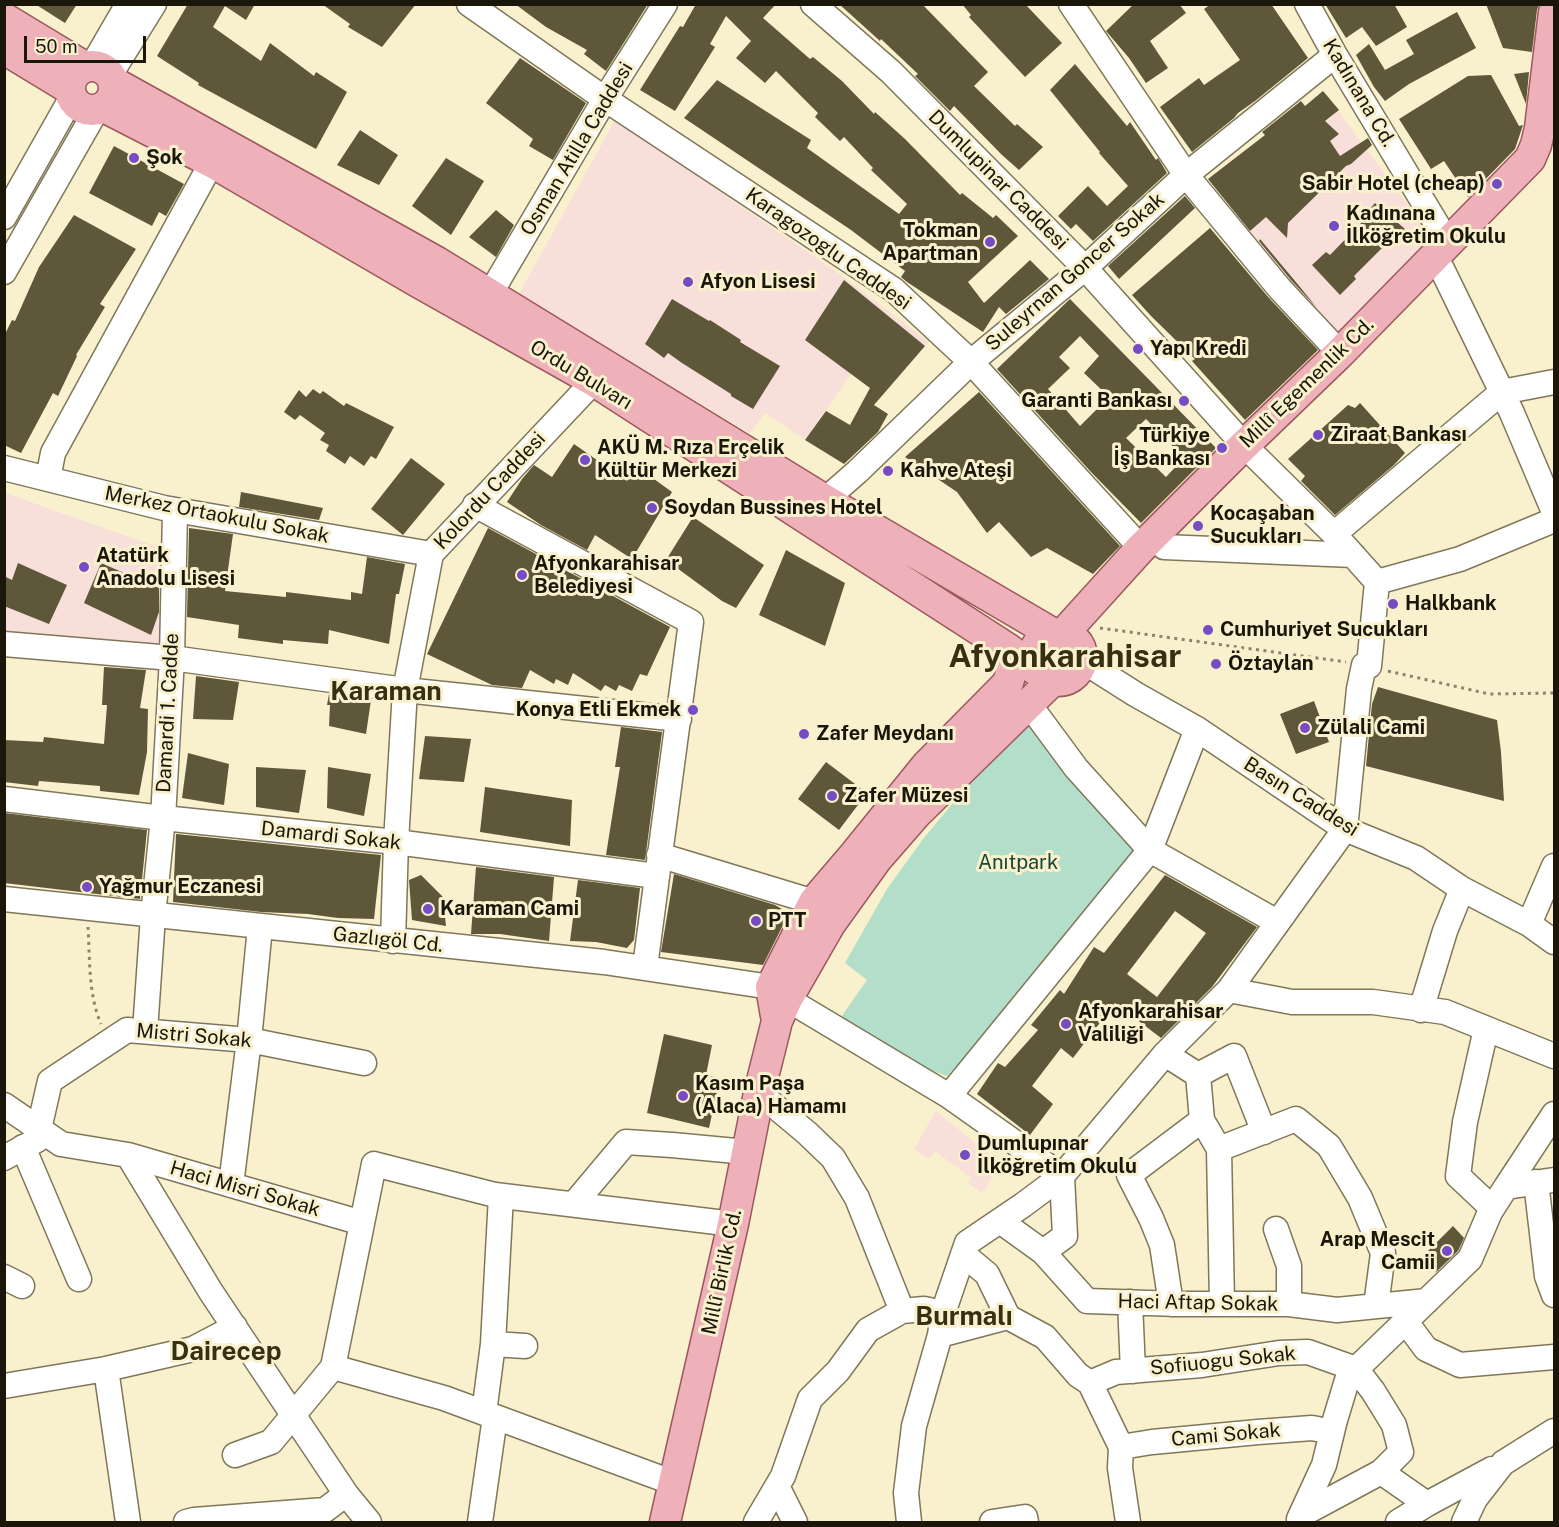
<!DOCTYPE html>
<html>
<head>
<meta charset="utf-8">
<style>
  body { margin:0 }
  #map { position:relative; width:1559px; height:1527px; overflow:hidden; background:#f9f0cd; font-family:"Public Sans",sans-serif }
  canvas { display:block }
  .frame { position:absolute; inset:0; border:6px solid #1a170a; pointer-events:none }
  .scale { position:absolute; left:24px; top:36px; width:122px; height:27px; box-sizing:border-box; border:3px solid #1a170a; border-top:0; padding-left:8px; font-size:18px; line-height:21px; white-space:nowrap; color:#1a170a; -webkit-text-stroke:4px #f9f0cd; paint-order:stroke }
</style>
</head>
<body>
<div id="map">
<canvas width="1559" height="1527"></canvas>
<div class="frame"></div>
<div class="scale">50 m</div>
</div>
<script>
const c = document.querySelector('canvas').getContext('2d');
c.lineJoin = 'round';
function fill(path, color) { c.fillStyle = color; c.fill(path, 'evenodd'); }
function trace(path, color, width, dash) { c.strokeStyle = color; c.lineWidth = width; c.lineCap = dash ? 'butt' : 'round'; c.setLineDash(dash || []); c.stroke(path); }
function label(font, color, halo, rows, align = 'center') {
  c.font = font + ' "Public Sans",sans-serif'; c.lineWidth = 6; c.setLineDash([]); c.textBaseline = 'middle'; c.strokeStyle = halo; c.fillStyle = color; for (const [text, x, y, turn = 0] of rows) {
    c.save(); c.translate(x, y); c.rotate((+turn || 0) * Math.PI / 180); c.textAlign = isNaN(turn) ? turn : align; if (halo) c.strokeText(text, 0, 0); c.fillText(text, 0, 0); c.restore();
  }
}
const commercial = new Path2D(`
  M1338,111L1438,245L1342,341L1228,208Z
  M615,120L834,270L929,342L881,396L851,374L805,440L765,413L750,433L519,294Z
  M5,493L158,547L169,586L167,613L158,646L5,636Z
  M936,1111L1002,1164L982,1193L968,1183L971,1178L935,1151L929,1159L914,1149Z`);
const green = new Path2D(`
  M1025,720L1142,851L989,1031L947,1076L901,1060L841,1017L867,980L845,963L887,889L923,839L1017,726Z`);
const building = new Path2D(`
  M35,4H77L65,23Z
  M188,4H255L246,20L225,6L213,27L261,61L270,43L314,76L316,72L347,92L316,149L198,85L199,83L157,56Z
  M322,4H416L382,47L348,27L350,24Z
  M515,4H648L606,71L584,54L587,50L546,27Z
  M696,4H776L763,18L810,59L813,57L842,81L874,114L875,112L905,139L960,195L962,193L993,218L996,215L1018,236L968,282L984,303L1030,260L1049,279L1006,314L999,307L983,332L907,282L901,277L905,271L851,230L684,118L717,80L811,140L807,148L899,214L907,204L871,170L873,168L844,137L840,141L815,117L818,113L776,71L765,83L736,58L751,41L726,16L710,44L715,47L675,111L640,90L680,26L683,27Z
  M839,4H922L988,72L974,86L1015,126L1017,124L1043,147L1019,170L1002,155L954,106L950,111L915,76L918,74L881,39L880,41Z
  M962,4H1025L1062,43L1025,77L969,17L971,15Z
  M1134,4H1179L1186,13L1150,41L1168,68L1146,83L1129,58L1106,31Z
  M1211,4H1271L1308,58L1255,101L1238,113L1234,118L1192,152L1160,107L1199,78L1204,85L1240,60L1204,9Z
  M1325,4H1394L1407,27L1376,46L1362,27L1346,38Z
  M1486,4H1539L1537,10L1532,52L1503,48Z
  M1457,12L1476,48L1409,84L1385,101L1374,87L1356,55L1369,44L1385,70L1414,54L1406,40Z
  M520,58L586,103L553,160L529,146L533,139L486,103Z
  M1075,64L1127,126L1130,122L1156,160L1158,158L1167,173L1093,241L1076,224L1071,229L1058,216L1088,186L1107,206L1128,186L1099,153L1100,152L1050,90Z
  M1529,72L1526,104L1514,74Z
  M1491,75L1519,126L1523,125L1515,149L1468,197L1444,161L1431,169L1399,119L1468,76Z
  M1323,91L1339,110L1325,121L1339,134L1330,141L1340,156L1368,138L1372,145L1351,164L1346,166L1288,223L1287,238L1266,217L1250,231L1208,179L1265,135L1262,132L1301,101L1305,106Z
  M360,130L398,155L379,185L337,165Z
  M114,146L184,184L166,216L159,212L152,226L89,193Z
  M446,158L484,181L451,235L412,206Z
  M1185,196L1195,208L1119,279L1108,266Z
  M1375,203L1405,229L1391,245L1387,243L1354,276L1356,279L1340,295L1312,265L1326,252L1330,255L1364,220L1363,217Z
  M496,210L514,225L496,257L469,237Z
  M74,215L136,249L100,304L105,307L76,355L77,356L58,396L53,393L21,453L4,445V336L12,320L15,321L39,267Z
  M1210,228L1269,298L1318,350L1245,420L1192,361L1195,359L1151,316L1132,295Z
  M1260,239L1300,287L1317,308L1291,280L1259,241Z
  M844,280L925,346L874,405L888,414L878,432L844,464L805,440L826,411L850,425L870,388L805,340Z
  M672,299L709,321L710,320L741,340L740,342L780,366L753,409L731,396V394L682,363L668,353L664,358L645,344Z
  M1070,299L1216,448L1141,523L1091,472L997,369ZM1080,336L1099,356L1084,373L1109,397L1080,426L1048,389L1070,368L1059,357ZM1146,419L1184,458L1166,477L1126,438Z
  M313,389L320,394L323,391L344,406L346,403L394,427L376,459L371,456L364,466L350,456L345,464L326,451L329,445L320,440L325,433L300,415L295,420L284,412L299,390L306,397Z
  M979,392L1120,546L1093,574L1047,548L1031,557L999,522L987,533L957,492L905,457Z
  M1360,403L1405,453L1394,465L1335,515L1301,481L1305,476L1288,459L1348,405L1355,408Z
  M574,444L627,481L636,466L672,492L632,559L595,535L587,550L541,525L507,502L522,479L534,465L552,477Z
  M411,458L445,484L403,535L371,509Z
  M241,492L323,508L319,520L239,507Z
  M693,517L764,565L736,608L722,601L666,560Z
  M189,528L233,534L225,591L286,597V592L351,600V592L362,594L367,557L405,564L399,594H396L389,644L329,630L328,644L283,640V644L238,638L239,625L187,617Z
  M488,528L670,627L647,676L640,674L632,691L619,685L616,691L605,685L601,691L573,673L568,685L556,679L554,684L530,670L522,688L492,685L427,654Z
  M786,550L845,583L825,646L759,615Z
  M18,563L67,585L49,624L4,606V576L12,580Z
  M101,563L159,588V612L151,635L84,603Z
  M104,667L146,670L140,708L148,709L147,752L139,795L100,791V786L39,781L38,786L4,782V740L43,742L44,737L104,744L107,705H102Z
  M196,676L239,682L233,720L193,719Z
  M1378,687L1497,720L1501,752L1504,801L1366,766L1372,704Z
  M329,694L371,700L366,734L329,726L330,705H327Z
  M1314,701L1329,742L1296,754L1280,714Z
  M621,727L662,732L645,860L606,855L620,767H615Z
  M425,736L471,739L464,782L419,779Z
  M188,753L229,764L224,805L182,798Z
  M826,762L867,793L839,830L798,799Z
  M256,767L306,770L299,813L256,807Z
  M328,767L371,774L364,816L327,808Z
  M485,787L572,800L570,846L480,832Z
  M4,813L147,830L140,899L4,883Z
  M176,834L381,855L374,919L338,918L308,914L261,912L173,902Z
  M476,867L554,877L549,941L500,934H471Z
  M674,874L775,905L789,913L763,965L661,952Z
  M421,875L443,897L446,926L412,920L409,880Z
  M1165,875L1257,927L1212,987L1161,1038L1115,1003L1073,1058L1061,1048L1032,1086L1053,1104L1030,1135L977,1094L998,1063L1005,1067L1038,1030L1031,1025L1060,990L1064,994L1094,947L1104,953ZM1175,911L1206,933L1157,997L1127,974Z
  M578,880L640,888L634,940L627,948L596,942L570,941Z
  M664,1034L712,1045L706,1075L720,1078L709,1128L647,1113Z
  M1453,1226L1464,1238L1458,1251L1436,1272L1422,1257Z`);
const path = new Path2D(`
  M1100,628L1346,662
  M1388,671L1489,694L1554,693
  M88,927C90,958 88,994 101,1024`);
const minor = new Path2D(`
  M469,4L605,99L894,290L971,362L1141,548
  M813,4L891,72L1085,268L1244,445
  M1071,4L1186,175L1280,289L1340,353
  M1307,4L1335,55L1448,243
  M92,66L128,4
  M110,75L154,4
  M4,217L72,97
  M1442,269L1512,413L1554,512
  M4,272L97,109
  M490,294L605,99L665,4
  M1252,453L1334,534L1377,582L1369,666
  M4,468L164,508L431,554
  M48,479L53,453L212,162
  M825,500L857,472L971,362L1085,268L1186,175L1335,55
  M475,505L691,622L645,967
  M1334,534L1502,392L1554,382
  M1164,547L1353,555
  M1377,582L1460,559L1554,520
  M4,644L172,658L405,690L679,719
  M1083,661L1135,694L1197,729L1345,829L1416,858L1462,889L1529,924L1554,942
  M1028,703L1076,768L1150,850L1277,922
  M4,799L163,818L396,842L656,876
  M659,855L814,902
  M4,899L604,962L771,987
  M1529,924L1554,866
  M393,941L396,842L405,690L431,554L594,381
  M1229,990L1292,1002H1373L1445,1012L1554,1056
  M787,999L949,1096L1062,1176L1065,1236L1043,1252
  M1421,1010L1445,931L1462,889
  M1486,1029L1465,1122L1458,1176L1492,1208
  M145,1031L153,916L163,818L172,658L175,510
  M1165,1054L1198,1075L1202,1120L1219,1149L1222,1304
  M1198,1075L1234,1056L1264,1132
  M759,1093L807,1133L833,1158L857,1198L902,1311
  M949,1096L1150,850L1197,729
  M4,1105L61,1144L128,1155L211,1292L346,1494L369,1522
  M39,1129L50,1081L127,1030L249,1040L364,1063
  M23,1147L79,1279
  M1219,1149L1296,1119L1329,1146L1360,1198L1383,1253L1376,1306
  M128,1155L362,1223
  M4,1158L37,1140
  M1536,1182L1547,1276L1554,1295
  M231,1185L249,1040L260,927
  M1506,1187L1554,1114
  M574,1204L626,1142L672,1145L747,1152
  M1000,1221L1043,1252L1087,1301L1179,1304H1289L1337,1310L1427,1301
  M1276,1229L1289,1266V1304
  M963,1254L987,1274L1008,1317
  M4,1277L22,1286
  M1130,1302L1133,1371
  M1171,1304L1162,1245L1151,1218L1129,1175L1202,1120
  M1406,1322L1426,1349L1460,1365L1554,1357
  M940,1335L1008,1317L1045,1337L1078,1375L1090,1383L1121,1447L1120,1468L1128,1522
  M493,1344L525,1346
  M333,1367L444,1398L674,1483
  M106,1369L128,1522
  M1090,1383L1116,1372L1202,1365L1279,1353L1308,1352L1356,1369L1373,1391L1394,1425L1401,1452L1381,1472L1301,1515
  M4,1386L106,1369L193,1349L235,1327
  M484,1413L493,1344L501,1196
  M1121,1447L1152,1442L1258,1432L1312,1428L1332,1432
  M235,1455L271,1442L333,1367L374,1164L495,1195L733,1224
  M1381,1472L1427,1504
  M780,1492L795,1522
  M1299,1519L1324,1465L1335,1420L1348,1377L1470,1259L1490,1212L1506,1187L1554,1180
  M186,1522L194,1520L325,1510L346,1494
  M480,1522L495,1417
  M756,1522L783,1476L810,1399L838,1371L868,1330L902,1311L924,1309L943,1313
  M909,1522L906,1493L914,1426L940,1335L943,1313L967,1243L1023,1205L1062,1176L1165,1054L1229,990L1345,829L1359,689L1364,665
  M992,1522L1025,1517L1026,1522
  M1398,1522L1427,1504L1492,1469
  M1464,1522L1475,1499L1503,1463L1554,1431`);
const major = new Path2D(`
  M4,18L85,67
  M4,49L70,89
  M70 88a22 22 0 1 1 44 0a22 22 0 1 1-44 0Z
  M113,82L437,262L825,500L1052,633
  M104,107L217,165L418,282L594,381L1007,648L1040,673
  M1034 657a24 24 0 1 1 48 0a24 24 0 1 1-48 0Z
  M1064,633L1141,548L1235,454L1340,353L1530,159L1536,145L1540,128L1554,12
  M776,1016L771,987L814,902L855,854L927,765L1008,683L1012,669L1007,648
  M665,1522L733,1224L759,1093L777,1021L787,999L830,924L876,860L917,813L1052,681`);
const markers = [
  [134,158,6,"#774bc4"],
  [1497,184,6,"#774bc4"],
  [1334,226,6,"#774bc4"],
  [990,242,6,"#774bc4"],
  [688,282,6,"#774bc4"],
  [1138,349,6,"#774bc4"],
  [1184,401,6,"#774bc4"],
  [1318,435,6,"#774bc4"],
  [1222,448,6,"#774bc4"],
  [585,460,6,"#774bc4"],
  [888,471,6,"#774bc4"],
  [652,508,6,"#774bc4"],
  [1198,526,6,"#774bc4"],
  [84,567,6,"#774bc4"],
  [522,575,6,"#774bc4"],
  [1393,604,6,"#774bc4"],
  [1208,630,6,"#774bc4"],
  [1216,664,6,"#774bc4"],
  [693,710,6,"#774bc4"],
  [1305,728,6,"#774bc4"],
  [804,734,6,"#774bc4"],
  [832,796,6,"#774bc4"],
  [87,887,6,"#774bc4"],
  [428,909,6,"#774bc4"],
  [756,921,6,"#774bc4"],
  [1066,1024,6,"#774bc4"],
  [683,1096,6,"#774bc4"],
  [965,1155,6,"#774bc4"],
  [1447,1251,6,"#774bc4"]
];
const streetNames = [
  ["Kadınana Cd.",1359,93,59],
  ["Osman Atilla Caddesi",577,149,-59],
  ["Dumlupinar Caddesi",998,180,45],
  ["Karagozoglu Caddesi",828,249,35],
  ["Suleyrnan Goncer Sokak",1075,272,-41],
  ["Ordu Bulvarı",581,375,31],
  ["Millî Egemenlik Cd.",1307,383,-44],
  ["Kolordu Caddesi",490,491,-47],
  ["Merkez Ortaokulu Sokak",217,515,11],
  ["Damardi 1. Cadde",168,713,-87],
  ["Basın Caddesi",1301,797,32],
  ["Damardi Sokak",331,836,6],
  ["Gazlıgöl Cd.",388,940,6],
  ["Mistri Sokak",194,1036,5],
  ["Haci Misri Sokak",245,1189,16],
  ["Millî Birlik Cd.",722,1272,-78],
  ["Haci Aftap Sokak",1198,1303,1],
  ["Sofiuogu Sokak",1223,1361,-6],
  ["Cami Sokak",1226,1435,-5]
];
const poiNames = [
  ["Şok",146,158],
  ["Sabir Hotel (cheap)",1485,184,"right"],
  ["Kadınana",1346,214],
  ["İlköğretim Okulu",1346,237],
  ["Tokman",978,231,"right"],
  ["Apartman",978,254,"right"],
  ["Afyon Lisesi",700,282],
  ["Yapı Kredi",1150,349],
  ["Garanti Bankası",1172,401,"right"],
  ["Ziraat Bankası",1330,435],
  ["Türkiye",1210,436,"right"],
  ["İş Bankası",1210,459,"right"],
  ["AKÜ M. Rıza Erçelik",597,448],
  ["Kültür Merkezi",597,471],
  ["Kahve Ateşi",900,471],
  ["Soydan Bussines Hotel",664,508],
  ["Kocaşaban",1210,514],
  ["Sucukları",1210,537],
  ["Atatürk",96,556],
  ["Anadolu Lisesi",96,579],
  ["Afyonkarahisar",534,564],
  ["Belediyesi",534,587],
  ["Halkbank",1405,604],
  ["Cumhuriyet Sucukları",1220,630],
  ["Öztaylan",1228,664],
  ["Konya Etli Ekmek",681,710,"right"],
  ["Zülali Cami",1317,728],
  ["Zafer Meydanı",816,734],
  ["Zafer Müzesi",844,796],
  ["Yağmur Eczanesi",99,887],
  ["Karaman Cami",440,909],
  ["PTT",768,921],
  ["Afyonkarahisar",1078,1012],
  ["Valiliği",1078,1035],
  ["Kasım Paşa",695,1084],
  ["(Alaca) Hamamı",695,1107],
  ["Dumlupınar",977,1144],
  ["İlköğretim Okulu",977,1167],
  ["Arap Mescit",1435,1240,"right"],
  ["Camii",1435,1263,"right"]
];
const parkNames = [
  ["Anıtpark",1018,863]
];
const districtNames = [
  ["Karaman",386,692],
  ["Burmalı",964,1317],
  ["Dairecep",226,1352]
];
const townNames = [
  ["Afyonkarahisar",1065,657]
];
fill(commercial, '#f9dfd9');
fill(green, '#b3dec9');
fill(building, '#5e5739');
trace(minor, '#7f7758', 27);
trace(major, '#9c585e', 33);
trace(path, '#8a846c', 3, [3, 4.5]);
trace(minor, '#fff', 24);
trace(major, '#eeb0b9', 30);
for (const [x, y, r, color] of markers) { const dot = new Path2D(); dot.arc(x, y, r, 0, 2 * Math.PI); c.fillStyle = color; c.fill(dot); trace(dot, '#f9f0cd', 2); }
label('20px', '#1a170a', '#f9f0cd', streetNames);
label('bold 20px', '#1a170a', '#f9f0cd', poiNames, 'left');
label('20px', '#194634', '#f9f0cd', parkNames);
label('bold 26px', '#362f12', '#f9f0cd', districtNames);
label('bold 32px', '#362f12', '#f9f0cd', townNames);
</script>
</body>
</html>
